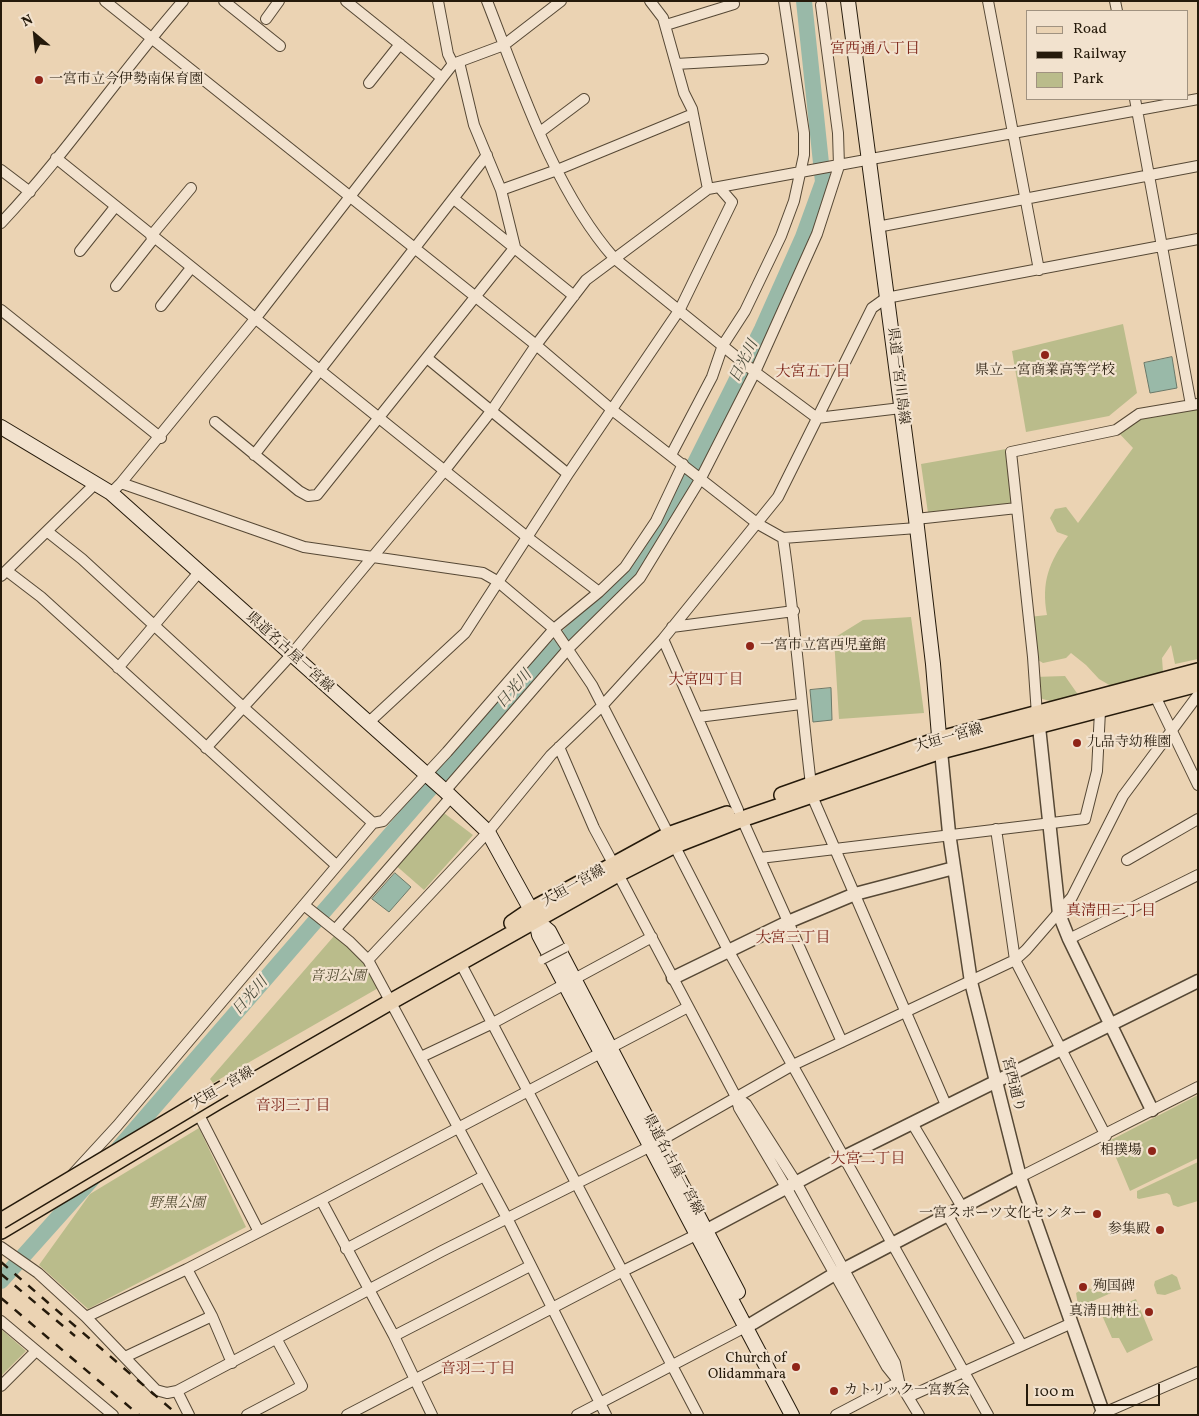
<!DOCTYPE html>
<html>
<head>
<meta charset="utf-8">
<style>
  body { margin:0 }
  #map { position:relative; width:1199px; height:1416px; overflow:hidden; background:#ebd3b3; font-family:Vollkorn,serif }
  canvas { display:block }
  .frame { position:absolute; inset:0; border:2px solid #251a0b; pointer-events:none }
  .legend { position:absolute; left:1026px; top:10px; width:162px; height:90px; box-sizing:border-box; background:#f2e2ce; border:1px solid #a09280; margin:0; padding:6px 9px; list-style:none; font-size:15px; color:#251a0b }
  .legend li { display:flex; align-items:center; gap:10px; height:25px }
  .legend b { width:25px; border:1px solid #a09280 }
  .north { position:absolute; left:10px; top:10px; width:50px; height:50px; -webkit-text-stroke:4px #f2e2ce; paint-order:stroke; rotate:332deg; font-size:14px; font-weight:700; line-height:20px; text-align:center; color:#251a0b }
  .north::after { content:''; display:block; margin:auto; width:18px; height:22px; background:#251a0b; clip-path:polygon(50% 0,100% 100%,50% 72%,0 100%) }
  .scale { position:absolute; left:1026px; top:1384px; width:134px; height:22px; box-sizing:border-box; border:2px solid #251a0b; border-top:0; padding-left:6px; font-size:15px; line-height:18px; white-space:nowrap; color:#251a0b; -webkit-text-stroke:4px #f2e2ce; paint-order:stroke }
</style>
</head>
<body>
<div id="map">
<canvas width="1199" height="1416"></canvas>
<div class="frame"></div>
<ul class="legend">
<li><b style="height:6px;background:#ebd3b3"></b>Road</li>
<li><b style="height:6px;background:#251a0b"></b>Railway</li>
<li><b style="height:14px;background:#babc8b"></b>Park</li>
</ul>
<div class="north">N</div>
<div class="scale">100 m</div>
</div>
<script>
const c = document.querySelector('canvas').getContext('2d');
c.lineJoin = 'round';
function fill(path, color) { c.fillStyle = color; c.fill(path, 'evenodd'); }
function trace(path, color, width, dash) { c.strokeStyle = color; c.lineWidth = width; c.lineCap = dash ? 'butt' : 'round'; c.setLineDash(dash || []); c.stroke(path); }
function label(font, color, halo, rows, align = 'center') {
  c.font = font + ' Vollkorn,"Noto Serif JP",serif'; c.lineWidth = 4.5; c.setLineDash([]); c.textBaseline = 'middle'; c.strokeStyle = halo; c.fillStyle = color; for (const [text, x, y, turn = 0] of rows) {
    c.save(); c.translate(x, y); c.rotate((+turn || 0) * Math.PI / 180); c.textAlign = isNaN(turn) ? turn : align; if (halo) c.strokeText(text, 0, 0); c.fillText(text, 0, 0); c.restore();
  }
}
const green = new Path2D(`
  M1123,324L1137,393L1109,416L1026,432L1012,351Z
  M1198,404V659L1175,664L1171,645L1162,658L1163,672L1135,683L1111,686L1099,679L1086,665L1071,653L1066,658L1043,663L1033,657L1029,617L1047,615C1041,582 1049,562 1068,536L1057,532L1050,518L1055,509L1066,507L1078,523L1133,448L1116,430L1131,421Z
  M1006,449L1015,507L929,520L921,464Z
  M911,617L924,713L839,719L834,638L863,620Z
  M1065,676L1079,696L1053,702L1036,697L1034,677Z
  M440,810L473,835L424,890L393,863Z
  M334,936C355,950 367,966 380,987L213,1083L210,1079Z
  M1198,1095V1158L1130,1191L1109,1141Z
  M199,1128L246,1227L88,1309L39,1265L90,1194Z
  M1198,1162V1201L1178,1207L1173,1205L1170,1195L1167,1193L1139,1199L1137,1198V1191Z
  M1172,1274L1177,1277L1181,1289L1165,1295L1157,1294L1154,1285L1155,1281Z
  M1086,1287L1098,1292L1110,1290L1111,1293L1082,1306L1078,1305L1076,1293Z
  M1136,1299L1153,1340L1127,1353L1119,1338H1112L1101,1313Z
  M1,1329L26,1351L1,1376Z`);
const water = new Path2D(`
  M1172,357L1177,388L1150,393L1144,363Z
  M831,688L832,720L813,722L810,690Z
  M395,873L411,887L389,912L372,899Z`);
const river = new Path2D(`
  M118,1149L532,671L613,593L640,564L667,519L762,329L803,237L823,182L804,1
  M1,1281L94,1177`);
const minor = new Path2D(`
  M105,1L536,345L611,409L758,524L783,538L917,528
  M224,1L280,46
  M346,1L442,78L453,64L504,45L561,1
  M438,1L448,54L453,64
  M487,1C520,85 554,190 614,258L755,372L817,418L901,408
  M650,1L663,18L684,93L692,109L708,189
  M988,1L1039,270
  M1115,1L1117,11
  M266,19L279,1
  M666,25L734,4
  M676,64L763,59
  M369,83L400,44
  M1135,99L1191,405
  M540,132L584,99
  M56,158L527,537L599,592
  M1,170L30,192
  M501,190L557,170L693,114
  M454,199L574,296
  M1,223C67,153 120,73 183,1
  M877,227L1198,166
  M151,236L191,188
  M80,251L115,207
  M116,286L154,238
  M161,306L191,268
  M1,310L161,438
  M427,358L568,474
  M215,422L299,491L308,496L317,495L515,247L501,190L474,125L459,62
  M254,455L487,155
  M671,455L712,377L723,345L745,311L781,236L794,201L804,155V133L784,1
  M121,483L255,319L442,78
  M111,493L121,483L304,547L483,573L497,581L554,629L592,685L728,950L988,1415
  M916,519L1017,508
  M48,532L82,559L244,708L373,823
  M783,538C795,620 801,702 811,785
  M7,571L41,597L336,865
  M1,576L96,483
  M672,627L794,611
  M663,639L738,810
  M118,668L200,571
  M1155,696L1198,785
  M1037,715L1033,657L1011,452L1116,430L1139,414L1198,404
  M698,717L801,704
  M368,723L465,633L568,474L680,309L732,202L719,187
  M559,747L594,828L614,865
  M206,748L291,655L445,470L492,410L536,345L586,280L708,189L1198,99
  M445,791L568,649L640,578L701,478L755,372L817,234L839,166L838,133L821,5
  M812,796L946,1105
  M742,819L842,1042
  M996,829L1015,960L1106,1136
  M760,858L1085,819L1097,771L1100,711
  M1127,860L1198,819
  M618,874L736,1097L739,1108L787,1189L887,1367L899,1382L919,1415
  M304,905L350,942L368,960L508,1220L606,1415
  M335,930L451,797
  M1069,939L1198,875
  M368,960L488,832L551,755L602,706L663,639L778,497L872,308L886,298L1198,239
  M461,964L698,1415
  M421,1057L493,1023L652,937
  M736,1097L746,1104L797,1184L895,1363L899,1381
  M198,1113L259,1232
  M912,1123L962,1207
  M72,1175L117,1126L373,823L383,821L447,752L554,629L599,592L625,567L656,521L683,464
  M1020,1177L1198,1087
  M321,1200L394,1336L432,1415
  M947,1214L1021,1344
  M1,1247L38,1273L86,1317L156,1390L167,1393L177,1391L189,1415
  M346,1249L484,1176
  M187,1269L212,1316L232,1363
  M86,1317L187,1269L321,1200L688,1007
  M1,1321L113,1415
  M394,1336L530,1266
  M125,1357L212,1316
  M1,1386L36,1351
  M177,1391L442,1251L651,1146L793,1065L1015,960L1026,950L1072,897L1123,796L1198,695
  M908,1397L1072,1323
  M247,1415L302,1386L277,1340
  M347,1415L623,1271L702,1232
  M577,1415L751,1324
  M836,1415L899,1382
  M1099,1415L1198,1372`);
const tertiary = new Path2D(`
  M1039,727L1059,914L1069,939L1152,1110
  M941,751L949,833L971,982L1020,1177L1104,1415
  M673,978L788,922L855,894L954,868
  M707,1230L844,1157L1198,981
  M753,1323L833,1275L1020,1177`);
const secondary = new Path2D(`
  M848,1L916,519L933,664L940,748
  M1,427L111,493L444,790L488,832L531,910L536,920L539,935L792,1415
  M536,920L549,931L738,1292`);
const primary = new Path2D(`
  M782,795L940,739L1198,671
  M512,923L531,910L668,835L727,814
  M1,1231L217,1102L392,1001L618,874L673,846L742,819L941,751L1198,684`);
const rail = new Path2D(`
  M1,1262L178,1415
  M1,1274L75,1336
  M1,1298L139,1415`);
const pedestrianBridge = new Path2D(`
  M542,960L565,948`);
const primaryBridge = new Path2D(`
  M1,1221L224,1088`);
const markers = [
  [39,80,5,"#8f2418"],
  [1045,355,5,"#8f2418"],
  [750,646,5,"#8f2418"],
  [1077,743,5,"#8f2418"],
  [1152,1151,5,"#8f2418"],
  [1097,1214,5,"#8f2418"],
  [1160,1230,5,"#8f2418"],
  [1083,1287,5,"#8f2418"],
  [1149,1312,5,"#8f2418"],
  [796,1367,5,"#8f2418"],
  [834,1391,5,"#8f2418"]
];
const poiNames = [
  ["一宮市立今伊勢南保育園",49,80],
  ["県立一宮商業高等学校",1045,371,"center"],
  ["一宮市立宮西児童館",760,646],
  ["九品寺幼稚園",1087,743],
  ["相撲場",1142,1151,"right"],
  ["一宮スポーツ文化センター",1087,1214,"right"],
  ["参集殿",1150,1230,"right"],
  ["殉国碑",1093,1287],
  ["真清田神社",1139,1312,"right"],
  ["Church of",786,1359,"right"],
  ["Olidammara",786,1375,"right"],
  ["カトリック一宮教会",844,1391]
];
const streetNames = [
  ["県道一宮川島線",897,376,83],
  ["県道名古屋一宮線",289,653,42],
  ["大垣一宮線",949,739,-16],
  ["大垣一宮線",574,887,-29],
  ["宮西通り",1012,1085,76],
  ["大垣一宮線",223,1089,-30],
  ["県道名古屋一宮線",672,1165,62]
];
const parkNames = [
  ["音羽公園",338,977],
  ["野黒公園",177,1204]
];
const neighbourhoodNames = [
  ["宮西通八丁目",875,50],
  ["大宮五丁目",813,373],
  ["大宮四丁目",706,681],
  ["真清田二丁目",1111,912],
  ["大宮三丁目",793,939],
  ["音羽三丁目",293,1107],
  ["大宮二丁目",868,1160],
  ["音羽二丁目",478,1370]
];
const waterNames = [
  ["日光川",745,362,-63],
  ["日光川",515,690,-49],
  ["日光川",251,997,-49]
];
fill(green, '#babc8b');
fill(water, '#99b9a8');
trace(water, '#6b7969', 1);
trace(river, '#99b9a8', 16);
trace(minor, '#564835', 12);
trace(tertiary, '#564835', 15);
trace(secondary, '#251a0b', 16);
trace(primary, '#251a0b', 18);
trace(minor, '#f2e2ce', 10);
trace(tertiary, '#f2e2ce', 12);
trace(secondary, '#f2e2ce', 14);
trace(primary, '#ebd3b3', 15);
trace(rail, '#251a0b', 2.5, [9, 9]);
trace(pedestrianBridge, '#564835', 10, []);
trace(primaryBridge, '#251a0b', 18, []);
trace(pedestrianBridge, '#f2e2ce', 8);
trace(primaryBridge, '#ebd3b3', 15);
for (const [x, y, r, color] of markers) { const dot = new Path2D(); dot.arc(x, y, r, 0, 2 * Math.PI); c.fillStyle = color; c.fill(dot); trace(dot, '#f2e2ce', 2); }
label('14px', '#251a0b', '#f2e2ce', poiNames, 'left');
label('14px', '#251a0b', '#f2e2ce', streetNames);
label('italic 14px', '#524b31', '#f2e2ce', parkNames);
label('15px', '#7a1f14', '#f2e2ce', neighbourhoodNames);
label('italic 15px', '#484a3a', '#f2e2ce', waterNames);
</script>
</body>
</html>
